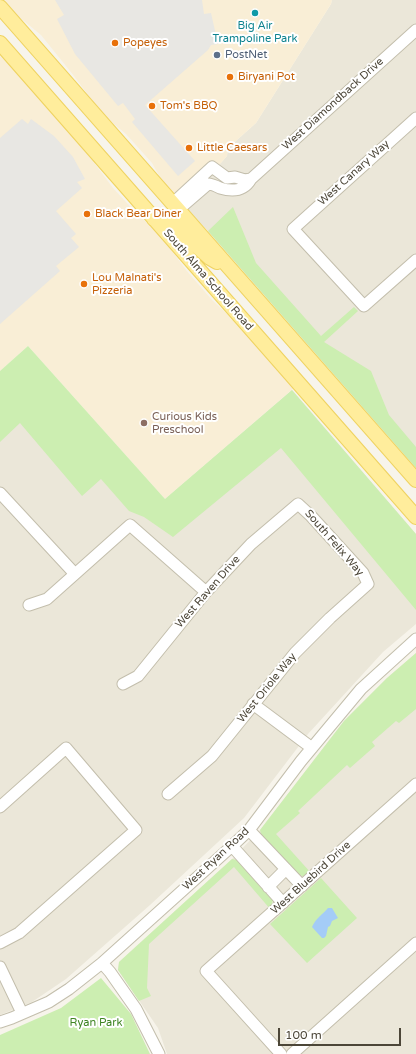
<!DOCTYPE html>
<html>
<head>
<meta charset="utf-8">
<style>
  body { margin:0 }
  #map { position:relative; width:416px; height:1054px; overflow:hidden; background:#f7f4eb; font-family:"Varela Round",sans-serif }
  canvas { display:block }
  .scale { position:absolute; left:278px; top:1028px; width:123px; height:18px; box-sizing:border-box; border:2px solid #4c4638; border-top:0; padding-left:5px; font-size:12px; line-height:14px; white-space:nowrap; color:#4c4638; -webkit-text-stroke:3px #fff; paint-order:stroke }
</style>
</head>
<body>
<div id="map">
<canvas width="416" height="1054"></canvas>
<div class="scale">100 m</div>
</div>
<script>
const c = document.querySelector('canvas').getContext('2d');
c.lineJoin = 'round';
function fill(path, color) { c.fillStyle = color; c.fill(path, 'evenodd'); }
function trace(path, color, width, dash) { c.strokeStyle = color; c.lineWidth = width; c.lineCap = dash ? 'butt' : 'round'; c.setLineDash(dash || []); c.stroke(path); }
function label(font, color, halo, rows, align = 'center') {
  c.font = font + ' "Varela Round",sans-serif'; c.lineWidth = 4; c.setLineDash([]); c.textBaseline = 'middle'; c.strokeStyle = halo; c.fillStyle = color; for (const [text, x, y, turn = 0] of rows) {
    c.save(); c.translate(x, y); c.rotate((+turn || 0) * Math.PI / 180); c.textAlign = isNaN(turn) ? turn : align; if (halo) c.strokeText(text, 0, 0); c.fillText(text, 0, 0); c.restore();
  }
}
const residential = new Path2D(`
  M332,0H416V468L208,231L181,203L205,181L227,156L228,148L256,123L331,4Z
  M0,371L165,499L292,390L416,534V624L383,652L308,734L244,818L150,905L66,979L32,1002L0,1015Z
  M416,653V1054H167L158,1028L118,970L119,962L232,859L260,830L344,721L387,678Z`);
const commercial = new Path2D(`
  M5,0H332L331,4L256,123L228,148L227,156L205,181L181,203L165,186L152,163L126,134L103,115L74,76L41,35L13,12Z
  M0,56L12,67L77,140L113,188L139,216L158,232L186,270L212,300L237,323L294,388L165,499L28,346L0,371Z`);
const green = new Path2D(`
  M233,207L256,263L321,336L354,307L358,311L324,342L371,371L389,415L416,447V468L208,231Z
  M28,346L165,499L292,390L416,534V610L281,448L173,537L144,517L129,511L101,479L82,496L20,423L0,442V371Z
  M416,653V709L399,723L396,721L372,742L375,746L350,768L347,765L298,811L300,813L276,834L311,873L305,877L294,873L262,838L260,830L344,721L387,678Z
  M232,859L241,861L273,899L271,910L234,867L149,944L147,988L151,996L139,1001L118,970L119,962Z
  M321,878L357,918L307,963L270,924Z
  M101,978L131,1014L150,1054H0V1035L61,1008Z`);
const parking = new Path2D(`
  M55,0H202L204,14L211,13L218,44L211,45L208,50L145,105L195,161L178,176L132,122L135,119L123,103L118,106L75,54L57,19L64,15Z
  M22,119L28,124L31,119L54,136L73,157L85,179L77,182L82,188L56,211L76,234L71,238L79,247L56,266L60,271L0,324V138Z`);
const water = new Path2D(`
  M328,908H332L338,918L332,921L330,926L328,927L326,936L324,938H322L312,927C315,919 323,914 328,908Z`);
const minor = new Path2D(`
  M416,118L293,229L364,306L416,260
  M173,203L212,167L227,178L235,177L245,180L251,179
  M179,209L208,184C212,184 216,186 220,188C233,192 244,191 251,179L416,30
  M0,493L75,574
  M29,605L47,599L130,525L206,592
  M123,684L138,676L206,592L251,544L298,504L311,516L363,573L368,584L330,618L295,653L212,756L168,794
  M253,704L312,748
  M0,807L66,748L136,830L19,933L0,943
  M249,830L302,886
  M232,846L283,903
  M268,887L286,869
  M102,963L110,972L136,1009L159,1054
  M0,967L22,1013
  M0,1022L12,1018L49,1002L69,989L102,963L232,846L249,830L301,761L361,689L416,639
  M281,1054L206,971L416,784
  M292,1054L416,943`);
const major = new Path2D(`
  M0,7L416,480
  M0,43L416,517
  M154,219L171,223L210,258L217,262`);
const markers = [
  [255,13,4,"#0f9aa8"],
  [115,43,4,"#e8710a"],
  [217,55,4,"#5c6f8a"],
  [230,77,4,"#e8710a"],
  [152,106,4,"#e8710a"],
  [189,148,4,"#e8710a"],
  [87,214,4,"#e8710a"],
  [84,284,4,"#e8710a"],
  [144,423,4,"#8d6e63"]
];
const cultureNames = [
  ["Big Air",255,26],
  ["Trampoline Park",255,39]
];
const foodNames = [
  ["Popeyes",123,43],
  ["Biryani Pot",238,77],
  ["Tom's BBQ",160,106],
  ["Little Caesars",197,148],
  ["Black Bear Diner",95,214],
  ["Lou Malnati's",92,278],
  ["Pizzeria",92,291]
];
const serviceNames = [
  ["PostNet",225,55]
];
const streetNames = [
  ["West Diamondback Drive",333,104,-42],
  ["West Canary Way",354,173,-42],
  ["South Alma School Road",208,280,49],
  ["South Felix Way",334,543,49],
  ["West Raven Drive",208,592,-49],
  ["West Oriole Way",267,688,-51],
  ["West Ryan Road",216,859,-43],
  ["West Bluebird Drive",311,878,-42]
];
const educationNames = [
  ["Curious Kids",152,417],
  ["Preschool",152,430]
];
const parkNames = [
  ["Ryan Park",96,1023]
];
fill(residential, '#ebe7d9');
fill(commercial, '#f9eed6');
fill(green, '#cceeb1');
fill(parking, '#e8e7e3');
fill(water, '#a4ccf7');
trace(minor, '#c3beac', 13);
trace(major, '#efd361', 16);
trace(minor, '#fff', 11);
trace(major, '#ffed9c', 14);
for (const [x, y, r, color] of markers) { const dot = new Path2D(); dot.arc(x, y, r, 0, 2 * Math.PI); c.fillStyle = color; c.fill(dot); trace(dot, '#fff', 1.5); }
label('11px', '#0d838f', '#fff', cultureNames);
label('11px', '#c56008', '#fff', foodNames, 'left');
label('11px', '#4e5e75', '#fff', serviceNames, 'left');
label('11px', '#4c4638', '#fff', streetNames);
label('11px', '#785e54', '#fff', educationNames, 'left');
label('11px', '#3f8524', '#fff', parkNames);
</script>
</body>
</html>
